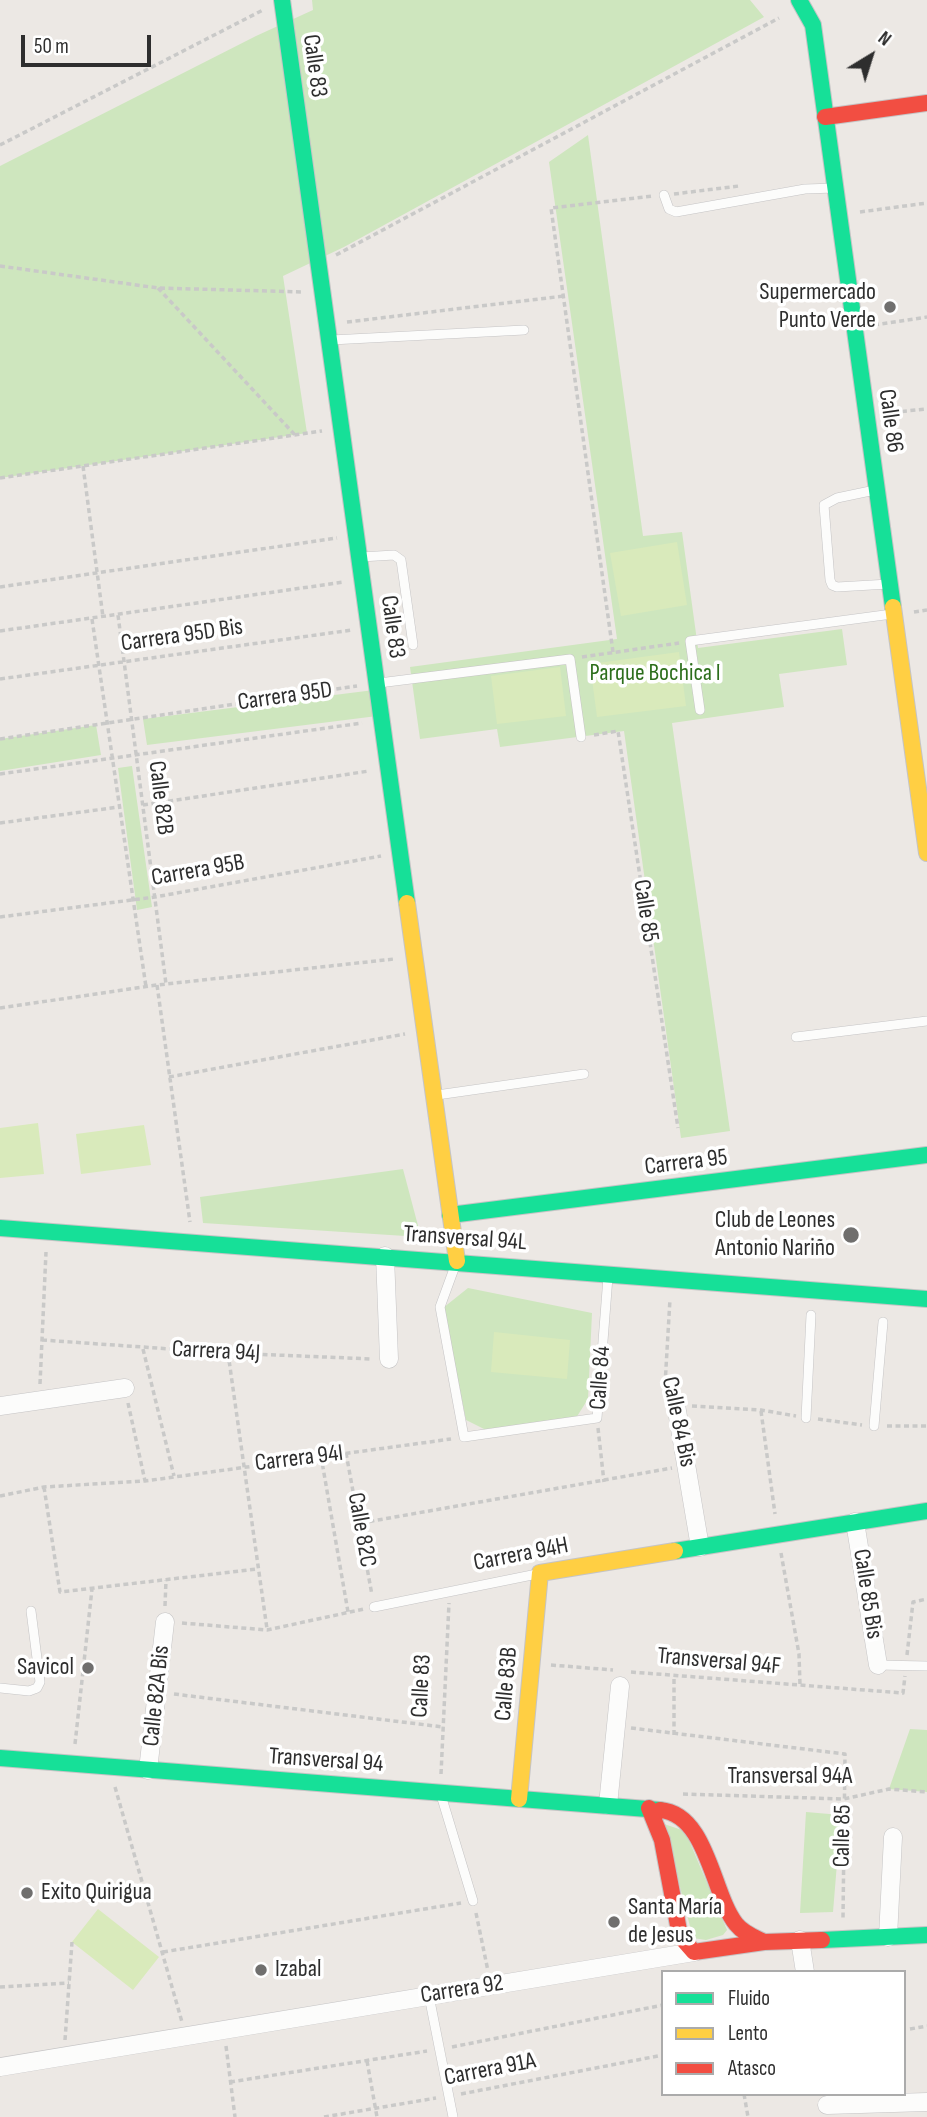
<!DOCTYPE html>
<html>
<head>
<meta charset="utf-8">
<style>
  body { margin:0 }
  #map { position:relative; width:927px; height:2117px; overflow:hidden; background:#ece8e4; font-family:"Sofia Sans Condensed",sans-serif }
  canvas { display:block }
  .legend { position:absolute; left:661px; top:1970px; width:245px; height:126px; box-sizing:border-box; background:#fff; border:2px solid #ababab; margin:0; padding:9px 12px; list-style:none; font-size:21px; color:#2e2e2e }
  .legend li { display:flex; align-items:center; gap:14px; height:35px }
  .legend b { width:35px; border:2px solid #ababab }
  .north { position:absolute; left:836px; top:21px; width:70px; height:70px; -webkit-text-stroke:5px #fff; paint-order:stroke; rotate:38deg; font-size:19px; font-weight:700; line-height:28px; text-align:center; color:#2e2e2e }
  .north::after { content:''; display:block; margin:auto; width:24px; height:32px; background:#2e2e2e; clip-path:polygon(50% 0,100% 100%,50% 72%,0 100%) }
  .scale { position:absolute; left:21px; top:35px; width:130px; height:32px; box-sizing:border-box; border:4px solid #2e2e2e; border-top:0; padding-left:9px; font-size:21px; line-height:24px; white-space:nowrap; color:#2e2e2e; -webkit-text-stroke:5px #fff; paint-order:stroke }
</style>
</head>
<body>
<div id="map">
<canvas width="927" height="2117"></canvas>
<ul class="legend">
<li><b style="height:9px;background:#16e098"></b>Fluido</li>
<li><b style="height:9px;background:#ffcf43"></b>Lento</li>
<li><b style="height:9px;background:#f24e42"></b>Atasco</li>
</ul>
<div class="north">N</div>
<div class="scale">50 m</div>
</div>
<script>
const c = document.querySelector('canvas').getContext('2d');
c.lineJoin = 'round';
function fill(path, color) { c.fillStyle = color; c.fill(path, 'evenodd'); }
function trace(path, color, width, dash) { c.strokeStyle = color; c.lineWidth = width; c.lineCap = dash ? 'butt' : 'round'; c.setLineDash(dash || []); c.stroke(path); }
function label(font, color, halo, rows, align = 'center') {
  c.font = font + ' "Sofia Sans Condensed",sans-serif'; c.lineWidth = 7; c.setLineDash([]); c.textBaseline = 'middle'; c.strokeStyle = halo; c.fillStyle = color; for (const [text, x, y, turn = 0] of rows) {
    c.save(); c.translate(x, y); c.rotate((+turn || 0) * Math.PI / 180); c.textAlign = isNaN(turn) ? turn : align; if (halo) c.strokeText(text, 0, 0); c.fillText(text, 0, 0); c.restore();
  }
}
const green = new Path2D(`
  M312,0H750L764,17L344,247L283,276L307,433L0,478V166L256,36L313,10Z
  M588,135L643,536L682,532L698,648L842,629L847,665L779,674L784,707L672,723L730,1131L681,1138L624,731L500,747L497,729L420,739L410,667L617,639L549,162Z
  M374,690L377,716L147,745L143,719Z
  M96,725L101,755L0,771V739Z
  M132,766L152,907L137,910L118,768Z
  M403,1169L421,1237L203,1223L200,1197Z
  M468,1288L592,1313L588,1399L576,1418L490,1432L466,1420L443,1308Z
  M910,1729L927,1730V1792L889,1789Z
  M806,1812L841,1815L833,1912L800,1913Z
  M664,1824L685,1831L727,1930L723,1935L706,1940L693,1938Z`);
const pitch = new Path2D(`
  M677,542L687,605L621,616L610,553Z
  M679,652L686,706L597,717L590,664Z
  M560,667L566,716L497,724L491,676Z
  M38,1123L44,1174L0,1178V1128Z
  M144,1125L151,1165L81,1174L76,1134Z
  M494,1332L570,1340L567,1379L491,1372Z
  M98,1909L159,1957L133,1990L72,1942Z`);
const path = new Path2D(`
  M0,145L263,10
  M674,194L739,186
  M860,212L927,203
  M336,255L779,18
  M0,266L158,288L304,292
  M158,288L295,435
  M347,322L564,296
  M874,325L927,317
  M885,413L927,409
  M83,466L103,617
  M0,478L322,431
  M0,587L337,538
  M914,612L927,610
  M118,615L166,984
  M92,619L146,987
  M0,631L344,582
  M613,652L551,208L653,196
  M582,657L679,643
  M0,679L352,630
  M594,735L618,731L678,1128
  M0,739L357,686
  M0,774L362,723
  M143,805L369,771
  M0,823L119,807
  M0,917L155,897L381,856
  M157,985L190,1222
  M0,1008L157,985L394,959
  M169,1077L405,1034
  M42,1340L228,1353L372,1359
  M143,1349L174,1476
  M228,1353L267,1629
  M40,1384L46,1252
  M669,1391L665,1385L670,1299
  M128,1403L145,1481
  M692,1406L761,1410L796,1416
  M761,1411L775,1514
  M818,1419L862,1425
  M887,1426H927
  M598,1428L604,1482
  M346,1453L372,1595
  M321,1456L348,1612
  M44,1487L60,1592L257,1569
  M0,1496L44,1487L145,1481L451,1439
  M361,1523L672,1468
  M781,1553L799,1654L800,1685
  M165,1606L166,1580
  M182,1623L267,1630L364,1609
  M907,1655L913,1602L927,1599
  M551,1665L613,1670
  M631,1672L903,1693L905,1676
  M174,1694L443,1727
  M631,1728L845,1754L843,1918
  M674,1735V1676
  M75,1744L92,1589
  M441,1774L449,1603
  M115,1787L182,2022
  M683,1794L844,1799L889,1789L927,1792
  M476,1913L488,1971
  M163,1952L461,1903
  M0,1987L69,1983
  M910,2029L927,2026
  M65,2040L72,1942
  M226,2046L235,2117
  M452,2047L663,2005
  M367,2061L377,2117
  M230,2082L427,2051
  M461,2094L663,2055
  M744,2094L748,2117
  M324,2117L436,2098`);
const lane = new Path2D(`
  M664,195L669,209L676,212L805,189L835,188
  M331,340L524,330
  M875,490L837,498L824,505L830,580L832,585L837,587L889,584
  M361,557L394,555L401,560L413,645
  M379,683L570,659L581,737
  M700,710L690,641L892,614
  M796,1037L927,1021
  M437,1095L584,1074
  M455,1266L440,1307L464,1437L597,1418L608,1277
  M806,1418L811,1315
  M874,1426L883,1322
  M374,1607L537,1574
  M878,1665L927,1666
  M0,1688L29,1691L37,1688L40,1682L31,1611
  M441,1795L473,1901
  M429,1996L453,2117`);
const street = new Path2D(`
  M385,1256L389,1359
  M676,1405L700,1547
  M0,1406L125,1388
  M855,1522L878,1665
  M148,1770L165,1622
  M608,1805L620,1686
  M888,1937L893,1837
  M800,1940L805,1972
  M0,2067L694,1952
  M827,2105L927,2102`);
const fast = new Path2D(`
  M282,0L407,903
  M799,0L813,25L893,607
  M450,1215L927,1155
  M0,1228L927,1299
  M675,1551L927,1511
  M0,1758L660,1810
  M822,1940L927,1935`);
const slow = new Path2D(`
  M893,607L927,853
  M407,903L457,1261
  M519,1799L540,1573L675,1551`);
const jam = new Path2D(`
  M825,117L927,103
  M649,1808L662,1840L680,1936L694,1952L764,1942L822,1940
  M660,1810C708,1814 712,1894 736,1924C743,1933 754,1937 764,1942`);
const markers = [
  [890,307,7,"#706f6e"],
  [851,1235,9,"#706f6e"],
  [88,1668,7,"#706f6e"],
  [27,1893,7,"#706f6e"],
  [614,1922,7,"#706f6e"],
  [261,1970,7,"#706f6e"]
];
const streetNames = [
  ["Calle 83",314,66,82],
  ["Calle 86",890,421,82],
  ["Calle 83",392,627,82],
  ["Carrera 95D Bis",182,636,-8],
  ["Carrera 95D",285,697,-8],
  ["Calle 82B",160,798,83],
  ["Carrera 95B",198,871,-10],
  ["Calle 85",645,911,81],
  ["Carrera 95",686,1163,-7],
  ["Transversal 94L",465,1239,4],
  ["Carrera 94J",216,1352,3],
  ["Calle 84",601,1378,-86],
  ["Calle 84 Bis",678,1422,78],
  ["Carrera 94I",299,1459,-7],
  ["Calle 82C",361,1530,80],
  ["Carrera 94H",521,1555,-11],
  ["Calle 85 Bis",867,1594,81],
  ["Transversal 94F",719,1662,5],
  ["Calle 83B",507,1684,-85],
  ["Calle 83",422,1686,-87],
  ["Calle 82A Bis",157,1696,-84],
  ["Transversal 94",326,1761,4],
  ["Transversal 94A",790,1777],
  ["Calle 85",843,1836,-89],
  ["Carrera 92",462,1990,-9],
  ["Carrera 91A",490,2070,-11]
];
const poiNames = [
  ["Supermercado",876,293],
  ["Punto Verde",876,321],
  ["Club de Leones",835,1221],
  ["Antonio Nariño",835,1249],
  ["Savicol",74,1668],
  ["Exito Quirigua",41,1893,"left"],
  ["Santa María",628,1908,"left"],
  ["de Jesus",628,1936,"left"],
  ["Izabal",275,1970,"left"]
];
const parkNames = [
  ["Parque Bochica I",655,674]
];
fill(green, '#cee6be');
fill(pitch, '#d9eabb');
trace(lane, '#c5c4c5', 10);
trace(street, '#c5c4c5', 19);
trace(fast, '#c5c4c5', 18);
trace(slow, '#c5c4c5', 18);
trace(jam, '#c5c4c5', 18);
trace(path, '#c9c9c8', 3.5, [5, 3.5]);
trace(lane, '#fcfcfb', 9);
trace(street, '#fcfcfb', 18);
trace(fast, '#16e098', 16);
trace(slow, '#ffcf43', 16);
trace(jam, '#f24e42', 16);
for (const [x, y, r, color] of markers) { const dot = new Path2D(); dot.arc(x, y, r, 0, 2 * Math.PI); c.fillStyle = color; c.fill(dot); trace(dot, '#fff', 2.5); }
label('24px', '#2e2e2e', '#fff', streetNames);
label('24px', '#2e2e2e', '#fff', poiNames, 'right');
label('24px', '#2c6e1b', '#fff', parkNames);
</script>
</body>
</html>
